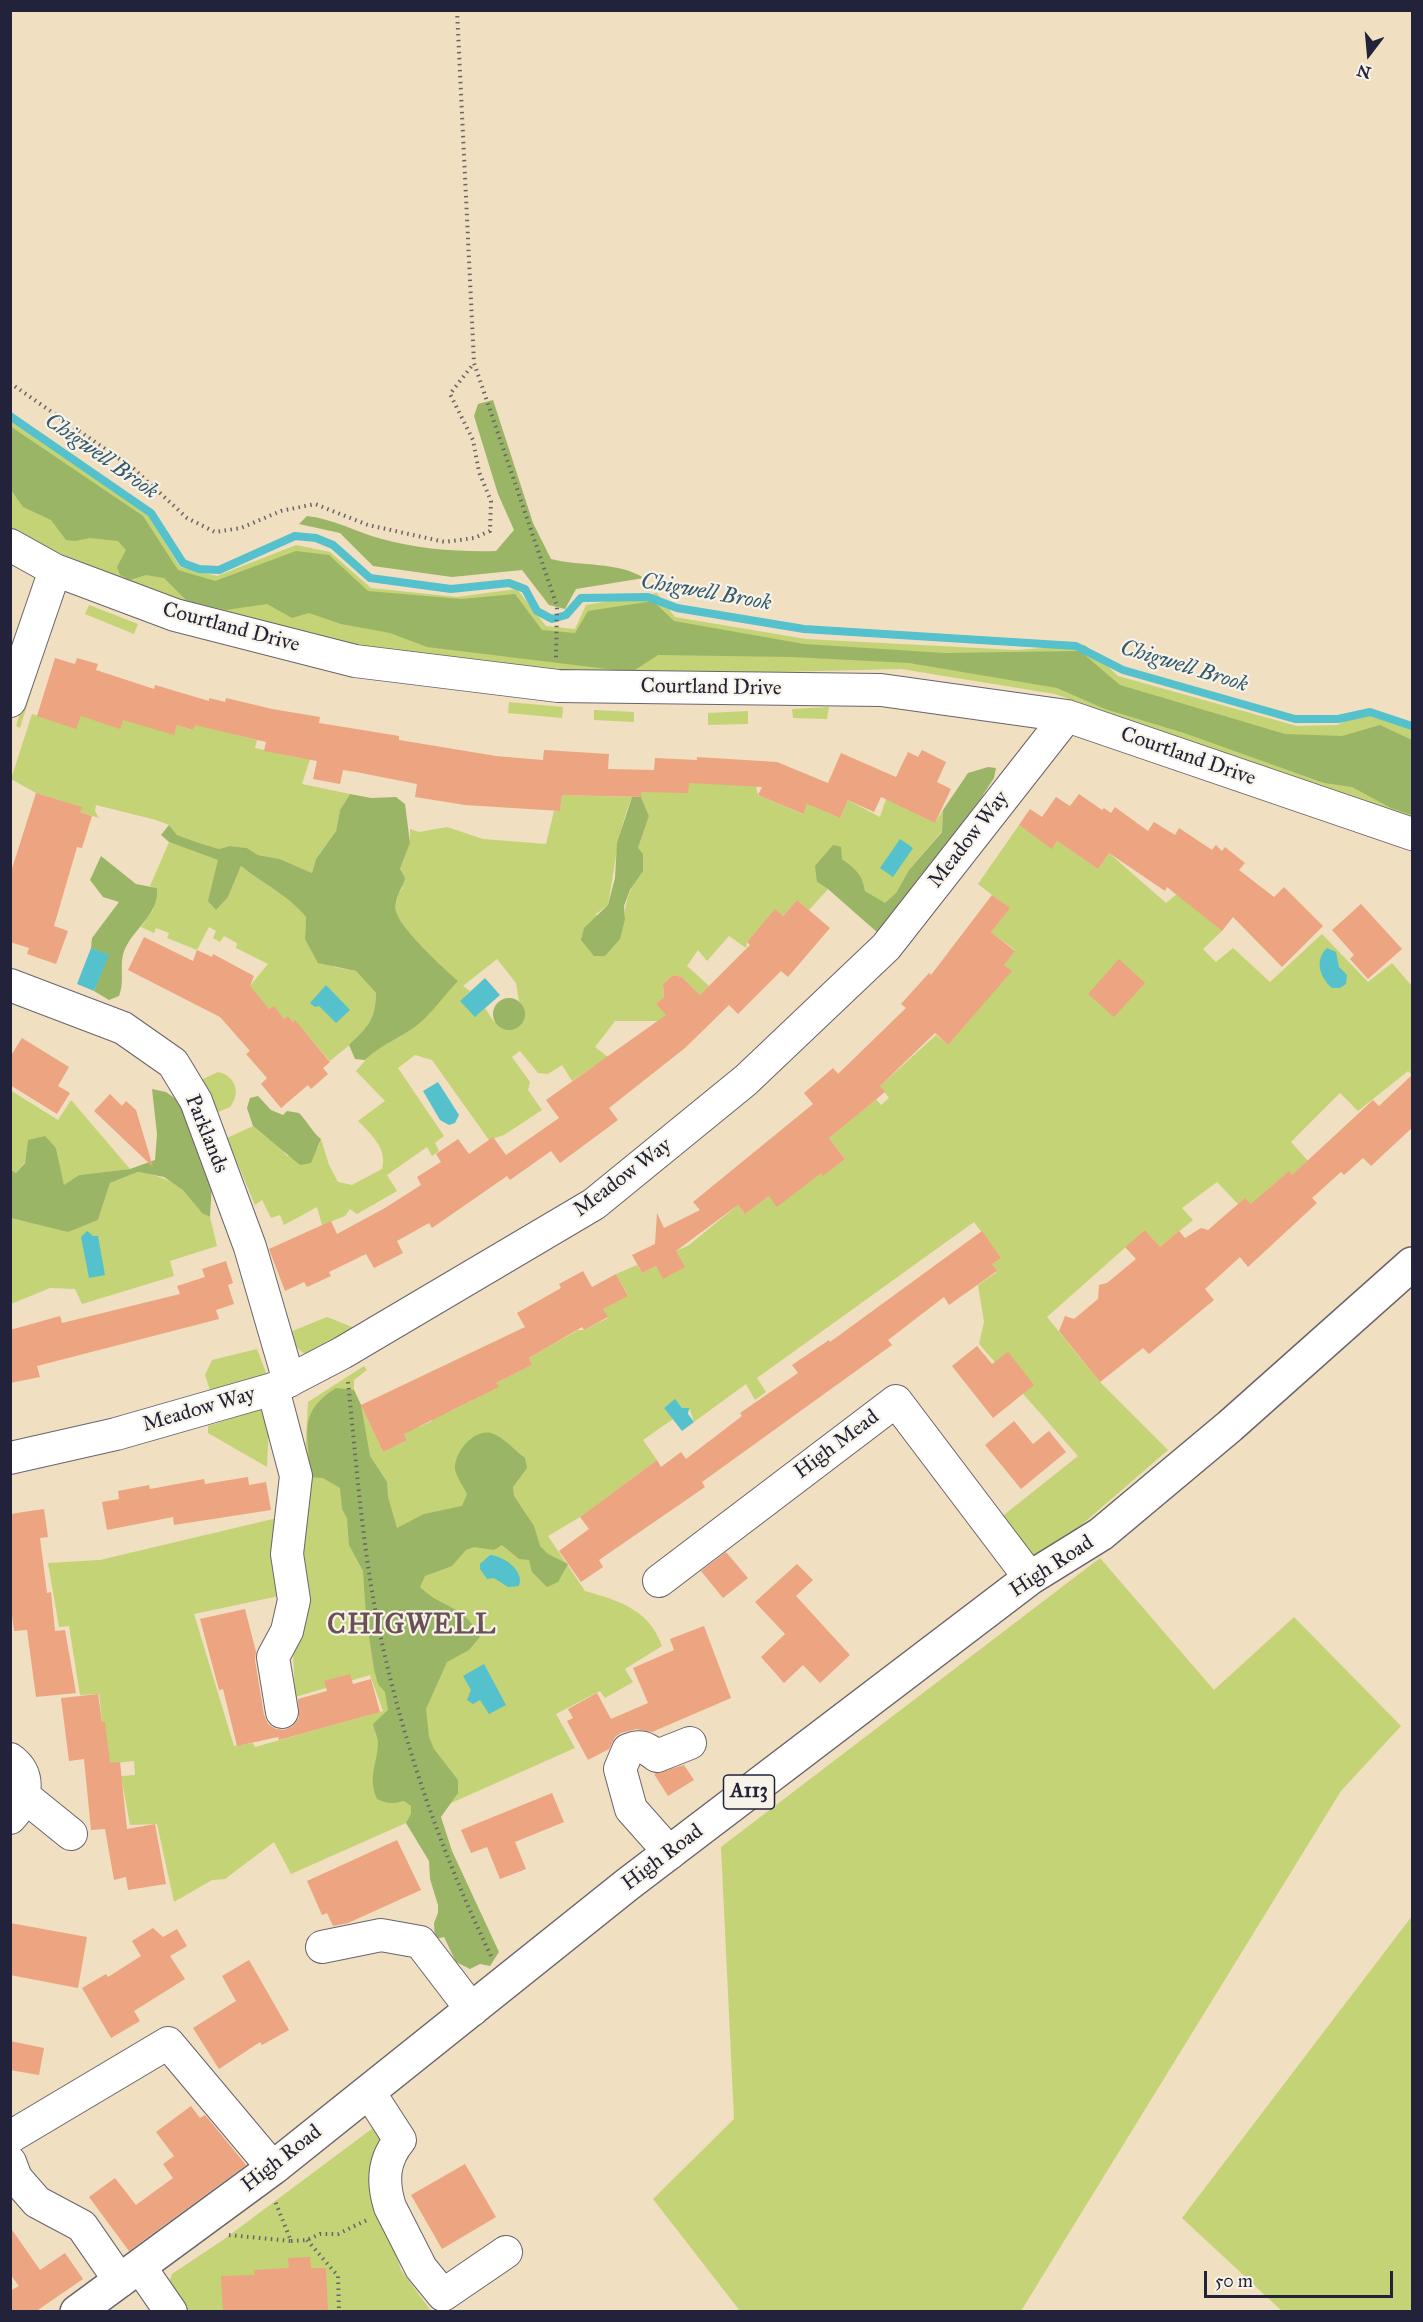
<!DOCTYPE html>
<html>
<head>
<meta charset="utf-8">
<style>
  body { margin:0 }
  #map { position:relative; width:1423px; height:2322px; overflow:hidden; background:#f0dfc1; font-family:"IM FELL Great Primer",serif }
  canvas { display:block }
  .frame { position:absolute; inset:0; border:12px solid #22223b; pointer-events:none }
  .north { position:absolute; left:1339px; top:24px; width:60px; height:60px; -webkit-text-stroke:4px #f7f3e8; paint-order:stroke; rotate:196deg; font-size:16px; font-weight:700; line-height:24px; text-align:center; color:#22223b }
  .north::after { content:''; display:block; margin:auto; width:21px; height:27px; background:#22223b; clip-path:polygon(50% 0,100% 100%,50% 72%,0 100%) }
  .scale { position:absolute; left:1204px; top:2271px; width:189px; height:27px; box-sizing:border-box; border:3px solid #22223b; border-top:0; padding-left:8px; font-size:18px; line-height:21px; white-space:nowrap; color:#22223b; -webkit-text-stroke:4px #f7f3e8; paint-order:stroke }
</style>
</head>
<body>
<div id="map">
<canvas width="1423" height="2322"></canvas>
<div class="frame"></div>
<div class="north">N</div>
<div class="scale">50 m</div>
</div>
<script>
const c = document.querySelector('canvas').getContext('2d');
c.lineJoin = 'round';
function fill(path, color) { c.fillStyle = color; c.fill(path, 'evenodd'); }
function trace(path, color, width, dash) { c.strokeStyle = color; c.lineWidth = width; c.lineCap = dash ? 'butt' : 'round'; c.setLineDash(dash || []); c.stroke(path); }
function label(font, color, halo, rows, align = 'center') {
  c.font = font + ' "IM FELL Great Primer",serif'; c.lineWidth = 4.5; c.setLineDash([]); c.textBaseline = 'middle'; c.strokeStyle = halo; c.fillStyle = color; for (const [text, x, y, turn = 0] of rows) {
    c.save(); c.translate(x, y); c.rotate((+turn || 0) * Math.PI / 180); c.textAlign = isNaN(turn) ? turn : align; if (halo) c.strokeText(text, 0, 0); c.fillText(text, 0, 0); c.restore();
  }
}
const green = new Path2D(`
  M10,420L148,515L180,567L217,576L296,545L330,552L371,588L457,597L517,589L546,626L575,629L586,605L657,593L675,617L806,639L1016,650L1085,645L1118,676L1297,726L1337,725L1371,709L1412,726V819L1055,694L901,669L611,676L361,646L180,602L47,548L11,527Z
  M89,605L138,624L134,634L85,614Z
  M46,628L51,629L20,728L16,726Z
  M509,702L563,707L562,718L508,713Z
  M127,705L174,734L177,725L193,730L195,724L257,740L255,748L301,758L316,741L302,784L350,794L340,810L336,831L316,859L312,873L280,859L258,855L247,848L230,846L219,849L199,843L177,835L169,825L156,820L96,805L95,811L99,818L80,812L81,807L36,793L11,779L32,714L76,728L81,716Z
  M829,707L827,719L793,718L792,709Z
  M594,710L634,712V722L594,720Z
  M748,711V724L708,725V713Z
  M641,780L756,786L758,795L802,814L807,804L840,818L848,800L880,817L886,799L935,823L943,810L942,831L909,870L896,893L885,904L865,891C863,875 855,868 842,859L817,882L828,889L809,910L797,900L783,916L775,910L747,942L746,948L729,936L707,961L698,950L687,966L717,993L709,1004L682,977L673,975L663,984L664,997L656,1004L667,1015L662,1021H615L595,1047L608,1057L607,1083L594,1066L572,1081L562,1065L548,1074L538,1073L520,1051L512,1057L530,1082L528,1090L542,1110L504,1135L489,1140L432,1060L415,1055L398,1068L444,1136L435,1143L439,1151L432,1156L427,1147L387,1175L397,1191L357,1214L350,1209L345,1216L322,1225L317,1207L284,1225L280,1215L271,1218L262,1200L255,1205L227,1138L253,1126C264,1137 278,1143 287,1156L318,1148L321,1139L329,1165L338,1182L352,1185L382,1169C388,1149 371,1134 358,1121L385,1101L356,1071L377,1047L400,1037L457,981C443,968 405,931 397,915C394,905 397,896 402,888L400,869L410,843V829L419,832L447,827L483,839L546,844L554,811H560L562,795L632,797C617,832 615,869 608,905L595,915L625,919C624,899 632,886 643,870L638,848L649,816L641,797ZM497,959L516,983L519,1001L523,1006L494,1022L485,1008L476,1016L461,1001L470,991L463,986Z
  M1019,825L1052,848L1057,841L1098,869L1109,853L1166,903L1177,894L1222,931L1203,949L1216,962L1233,948L1270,982L1322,934L1368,982L1392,963L1412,986V1075L1408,1071L1358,1111L1340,1093L1291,1142L1308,1161L1292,1175L1288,1172L1263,1194L1255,1210L1245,1198L1238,1204L1217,1182L1182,1208L1193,1220L1160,1247L1145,1230L1047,1317L1100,1382L1168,1450L1026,1573L990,1526L1078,1456L979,1344L984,1322L978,1285L997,1272L992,1264L1001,1258L974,1222L757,1378L766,1392L755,1400L746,1384L694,1422L690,1410L682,1409L675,1400L664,1408L673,1419L643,1440L657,1460L580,1517L548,1536L585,1591C619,1601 649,1609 662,1646L625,1669L633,1682L605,1698L600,1691L556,1714L575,1748L291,1874L274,1842L225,1879L212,1880L174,1902L157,1824L130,1825L121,1776L135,1775L134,1761L107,1764L99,1694L80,1695L69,1626L59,1627L48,1563L100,1560L277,1518L279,1596L194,1614L234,1746L253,1743L255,1747L383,1711L370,1675L295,1697L293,1653L301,1547L308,1509L304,1473L308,1402L364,1366L367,1370L354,1380V1390L383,1452L407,1440L397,1420L412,1413L419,1427L432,1421L423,1401L449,1412L498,1387L496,1383L532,1365L529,1358L578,1330H584L608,1318L603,1309L628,1295L616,1274L637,1265L642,1273L656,1266L663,1278L684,1267L676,1251L689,1245L738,1205L745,1214L769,1196L817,1168L823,1175L845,1159L829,1138L876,1099L881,1105L889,1098L880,1086L936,1035L948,1045L1011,971L1004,965L1015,950L991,932L1009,908L978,884Z
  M169,842L219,860L228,897L241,866C263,884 288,895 306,917L305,939L334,967L356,971L376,993C375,1031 357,1038 330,1061L295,1021L293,1022L288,1016L284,1019L274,1007L269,1009L249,987L268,964L236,948L237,943L224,936L220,942L213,938L216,931L209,927L197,950L167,938L169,933L156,928L154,933L141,927L153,910L157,888L150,886Z
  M218,1072C236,1076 241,1093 230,1107L218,1112L201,1080Z
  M10,1090L58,1120L71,1100L130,1169L79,1175L64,1186L56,1148L28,1140L25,1162L16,1173L11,1169Z
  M138,1172C154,1175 169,1178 183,1190C193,1199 197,1211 210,1217L217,1246L170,1261L174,1276L82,1304L75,1289L50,1288L11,1304V1218L68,1231L98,1220L110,1183Z
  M327,1317L357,1329L314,1356C298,1353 295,1346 290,1332Z
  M257,1349L266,1373L262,1383L212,1396L205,1375L212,1360Z
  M262,1409L269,1419L267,1467L208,1433V1426Z
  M1100,1558L1214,1690L1294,1617L1401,1726L1341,1791L1021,2311H740L653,2199L734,2119L721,1847Z
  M1412,1916V2311H1282L1182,2218Z
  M373,2128L391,2147L374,2188L401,2270L431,2311H185L169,2283L172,2274L223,2240Z`);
const forest = new Path2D(`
  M493,400L533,523L551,559C582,567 617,561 644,578L576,589L565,609L549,605L522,570L452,577L373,566L340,533L299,524L307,516C334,519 356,532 382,539C417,549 459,552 496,551L514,530L498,494L474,416L478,404Z
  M10,426L143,516L178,570L215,581L296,551L329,555L368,591L461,599L515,594L542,630L575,633L588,611L653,601L674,621L804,644L945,653L1080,651L1120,685L1285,734L1342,736L1380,725L1412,740V815L1391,808L1352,787L1324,783L1184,733L1105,709L1057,688L909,663L792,657L658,655L632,672L427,647L390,633L341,624L309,613L292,618L267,604L226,610L187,601L164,578L146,575L130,580L120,575L117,567L126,550L118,541L90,538L75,541L66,540L51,520L23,507L11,490Z
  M988,767L996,768L994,778L979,801L878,933L828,889L817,882L815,866L833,845L841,847L842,859C855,868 863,875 865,891L885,903L896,893L909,870L942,832L943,810L968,773Z
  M350,794L371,798L396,797L405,804L410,843L400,869L405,878C402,890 392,901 397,914C402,929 444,969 458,981C446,993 436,1008 423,1020C405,1037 382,1043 365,1060L355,1059L349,1045C369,1026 375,1020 376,993L356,971L318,963L305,939L306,917C288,895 263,884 241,866L228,897L216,910L208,901L218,860L169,842L161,835L169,825L177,835L199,843L219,849L230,846L247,848L258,855L280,859L312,873L316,859L336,831L340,810Z
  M632,797H641L649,816L638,848L643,854V871L630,890L624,906L625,919L620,939L605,956H594L581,940L584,928L608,905L615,878L617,843Z
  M101,856L136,884L157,888C159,913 138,925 127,945C117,961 126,980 119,996L109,1000L94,991L108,955L91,948L92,938L119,902L103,897L90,880Z
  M493 1014a16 16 0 1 1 32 0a16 16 0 1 1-32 0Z
  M152,1089L166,1092L183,1104L212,1182L210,1217L202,1213L183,1190L164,1177L138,1172L110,1183L98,1220L68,1232L11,1218L10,1169L16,1173L25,1163L28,1140L45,1136L56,1148L64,1185L79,1175L130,1169L155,1160L157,1134Z
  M258,1096L271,1110L283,1115L287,1111L299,1113C308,1122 312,1132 321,1139L311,1163L300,1165L253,1126L247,1108L250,1098Z
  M336,1388L354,1390L361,1405L370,1456L387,1482L388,1497L397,1528L424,1514L462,1506L467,1494C464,1487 456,1477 455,1469C454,1453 473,1429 491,1433C503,1436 515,1451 525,1458L527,1468L513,1487L514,1496L534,1526L540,1546L548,1554L568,1564L558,1582L547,1587L532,1572L529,1560L519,1559L502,1545L494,1550L474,1547L466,1550L452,1566L425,1576L420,1587C442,1609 464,1604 480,1637L469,1650L447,1662L426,1709L429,1737L434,1749L458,1780V1793L441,1817L452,1851L499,1952L490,1966L480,1964L470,1969L456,1962L444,1937L435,1939L434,1923L438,1913V1905L430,1879L429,1861L406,1823L411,1814V1806L404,1801C393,1804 387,1804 377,1799C367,1775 378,1764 378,1742C378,1737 374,1730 373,1724L388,1710L385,1692L378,1684L374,1669L366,1617L363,1571L349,1545L347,1518L342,1509L340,1488L323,1478L310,1477C310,1435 295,1414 336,1388Z`);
const water = new Path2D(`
  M900,839L913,848L893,877L880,868Z
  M91,948L109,955L94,991L77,984Z
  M1327,948L1336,952L1339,967L1347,975L1346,984L1340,988H1332C1320,978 1314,960 1327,948Z
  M485,978L500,995L475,1017L460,1001Z
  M326,985L350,1010L336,1023L319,1006L315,1007L310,1003Z
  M438,1082L459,1115L455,1123L449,1125L440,1120L423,1091Z
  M87,1231L93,1236H98L105,1275L89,1278L81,1237Z
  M675,1399L682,1408H689L688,1414L694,1422L682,1431L664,1408Z
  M490,1555C503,1556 525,1570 519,1586L508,1587L494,1578L487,1579L480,1569V1564Z
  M484,1664L506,1705L489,1714L480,1700L473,1704L467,1700L471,1690L463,1676Z`);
const stream = new Path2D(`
  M10,416L151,513L183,563L199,569L219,570L295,536L316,538L333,545L370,578L451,589L509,583L525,589L537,611L552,619L566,615L581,598L648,597L677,608L804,629L1076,646L1123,670L1295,719H1338L1370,712L1412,726`);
const building = new Path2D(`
  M55,658L75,664L77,658L98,664L96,670L154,689L155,685L209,701V698L225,702L226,698L272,709L320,717L319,723L399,736V740L496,756L543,760L544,750L609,754L608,769L654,770L655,758L697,760V757L777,762L828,783L841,753L896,777L908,752L918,757L922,750L946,762L937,782L951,789L935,823L881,797L874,812L848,800L840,818L807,804L803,814L758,795L762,787L689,783L688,793L641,792V797L562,795L560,811L465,805L415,797L417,784L356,772L343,770L340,784L313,779L317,761L264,751L266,742L195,725L193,730L177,725L174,735L123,720L120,729L81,716L76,729L37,716Z
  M36,793L82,807L80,812L92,816L82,848L77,847L54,926L68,931L56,964L27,954L29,948L10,942V875Z
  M1079,794L1102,810L1104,808L1111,813L1115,807L1148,831L1154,822L1175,835L1179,828L1212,850L1216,845L1222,851L1225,847L1245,863L1239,870L1274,897L1284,887L1323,926L1282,967L1233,917L1222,931L1167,887L1165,891L1109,853L1098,869L1057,841L1052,849L1019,825L1030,809L1042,817L1056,797L1070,806Z
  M992,895L1010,908L991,932L1015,951L1004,965L1012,971L948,1045L935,1033L880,1086L885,1092L829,1138L845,1159L823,1176L821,1173L777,1207L769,1196L745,1214L738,1205L676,1251L685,1267L663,1279L656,1266L642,1273L632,1255L655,1244L657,1213L664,1228L700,1210L693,1202L813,1104L804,1093L833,1068L838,1074L906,1008L901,1004L929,973L931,975Z
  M797,900L830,928L788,977L781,971L738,1014L729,1005L685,1048L609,1108L618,1120L560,1163L551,1151L510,1180L507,1176L432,1228L429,1223L397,1241L403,1253L374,1268L366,1254L329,1272L331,1276L307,1287L304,1282L285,1291L269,1249L331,1221L337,1234L385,1208L421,1185L417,1177L441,1162L436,1154L458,1139L469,1154L493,1137L506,1155L559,1118L546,1100L666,1015L656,1004L664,997L663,984L673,975L682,977L700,995L750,945L747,942L775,909L783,916Z
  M1361,904L1402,949L1368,979L1350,959L1354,955L1332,930Z
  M144,937L193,961L197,950L212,957L213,954L254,976L250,986L269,1009L274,1006L284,1019L288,1016L293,1022L295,1020L330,1062L323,1068L328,1074L311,1089L308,1085L281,1108L261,1084L267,1078L246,1054L250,1051L220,1017L128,970Z
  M1119,959L1145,983L1114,1017L1088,994Z
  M22,1038L69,1067L58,1086L70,1093L57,1114L10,1085V1057Z
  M1413,1074V1127L1371,1166L1363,1158L1344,1175L1341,1172L1312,1198L1317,1203L1248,1267L1240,1257L1205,1289L1214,1300L1149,1354L1143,1348L1100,1382L1059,1331L1065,1316L1074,1319L1098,1299L1099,1285L1107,1283L1136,1259L1125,1247L1145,1230L1160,1247L1179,1231L1185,1238L1201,1228L1208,1230L1245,1198L1251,1204L1289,1171L1292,1175L1373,1100L1379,1106Z
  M110,1094L122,1106L126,1101L136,1110L153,1167L94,1111Z
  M982,1231L1001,1258L992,1264L997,1271L949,1305L944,1297L888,1340L892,1345L702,1482L705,1487L599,1560L603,1567L581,1582L559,1551L589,1529L580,1517L657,1460L661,1467L681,1452L686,1459L742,1416L740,1413L798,1373L792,1365L829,1340L830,1342Z
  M226,1261L233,1283L228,1285L234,1304L216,1310L219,1319L37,1366L40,1377L10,1383V1330L60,1316L62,1323L180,1294L177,1286L205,1277L202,1269Z
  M583,1271L592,1287L616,1274L628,1296L603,1309L608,1317L584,1330L582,1327L529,1358L532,1365L496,1383L499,1387L404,1434L407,1440L383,1452L361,1405L525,1327L517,1313L561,1288L559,1284Z
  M977,1346L992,1364L1008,1352L1034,1385L993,1418L952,1366Z
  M1014,1421L1033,1444L1049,1431L1066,1452L1021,1489L985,1445Z
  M248,1477L249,1485L266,1482L271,1510L174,1525L173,1517L107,1530L102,1502L119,1499L118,1491L149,1485L150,1489L204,1479L205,1484Z
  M44,1509L48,1537L40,1538L47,1593L51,1592L55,1631L65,1630L76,1693L36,1697L27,1630L14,1631L10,1600V1514Z
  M726,1552L748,1578L723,1598L701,1571Z
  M797,1564L813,1580L796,1596L850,1655L820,1683L803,1665L784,1683L761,1657L785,1634L755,1602Z
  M245,1609L256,1652L255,1660L264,1715L268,1724L276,1729L284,1730L293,1726L299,1718L298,1699L327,1691L324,1681L350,1674L353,1684L371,1679L380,1712L279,1740L278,1737L237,1746L223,1689L219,1690L200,1619Z
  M704,1626L731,1698L652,1732L636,1729L621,1733L615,1737L609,1749L588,1760L567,1721L573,1718L568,1709L597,1693L611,1719L648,1703L633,1668L674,1650L670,1639Z
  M98,1694L102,1722H105L110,1763L120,1762L127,1829L155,1824L166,1884L128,1890L126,1877L114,1880L105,1829L91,1830L84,1759L69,1761L61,1698Z
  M684,1765L694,1780L668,1796L654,1774Z
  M552,1793L564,1822L515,1842L526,1869L500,1879L487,1847L471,1853L461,1830Z
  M397,1840L421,1890L348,1923L333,1926L327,1913L322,1915L307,1881Z
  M10,1923L87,1937L78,1988L10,1975Z
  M153,1928L163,1937L177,1929L187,1946L170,1956L185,1979L134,2011L140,2021L111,2038L82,1988L106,1974L108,1977L141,1956L132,1941Z
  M249,1960L289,2030L262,2045L260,2042L219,2069L193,2028L236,2001L222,1976Z
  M10,2041L44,2048L39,2075L10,2070Z
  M191,2106L200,2118L205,2115L246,2165L129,2251L89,2197L115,2178L136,2205L173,2178L163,2164L174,2156L156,2132Z
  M465,2164L496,2217L442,2249L411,2195Z
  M10,2227L40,2270L65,2253L83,2279L35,2312H10V2291L19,2286L10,2274Z
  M310,2257L311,2268H326L328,2312H223L221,2276L255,2275L254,2270L289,2268L288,2258Z`);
const path = new Path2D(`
  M457,10L474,363L557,606L556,658
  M10,383L134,469L187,518L215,532L241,528L281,511L315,504L368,525L445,542L474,538L490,531L491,501L479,472L473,440L450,394L474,363
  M348,1382C357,1469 363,1558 382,1643C406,1752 443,1856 491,1956
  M229,2235L291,2241L275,2201
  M307,2240L338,2276L339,2312
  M291,2241L307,2240L320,2234H338L367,2220`);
const minor = new Path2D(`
  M10,545L55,570L175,615L355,661L558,686L881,690L1067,716L1412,834
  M10,701L55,570
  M10,985L123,1028L173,1063L196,1101L250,1247L289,1381
  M273,1389L296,1476L287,1554L294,1600L287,1631L273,1657L282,1712
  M10,1458L116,1434L273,1389L342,1353L594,1204L746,1080L886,947L1067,716
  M659,1581L896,1401L1030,1578
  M10,1759C32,1775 27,1800 10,1818
  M24,1796L71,1834
  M670,1853L631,1809L620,1769L628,1750C641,1744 646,1748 657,1756L690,1743
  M322,1947L381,1935L420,1942L472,2010
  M369,2092L400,2140C383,2160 382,2182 390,2207L421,2268L443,2295L506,2252
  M10,2137L168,2043L273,2168
  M10,2162L16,2178L37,2202L82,2226L120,2281
  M140,2267L171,2312`);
const major = new Path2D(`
  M77,2312L273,2168L628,1884L1030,1578L1101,1534L1230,1426L1412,1264`);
const shields = [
  [749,1792,51]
];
const shieldNames = [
  ["A113",749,1792]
];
const streetNames = [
  ["Courtland Drive",231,628,15],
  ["Courtland Drive",711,688,1],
  ["Courtland Drive",1188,757,19],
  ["Meadow Way",969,840,-52],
  ["Parklands",206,1134,68],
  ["Meadow Way",623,1178,-37],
  ["Meadow Way",199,1410,-16],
  ["High Mead",837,1445,-37],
  ["High Road",1052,1567,-33],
  ["High Road",663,1858,-37],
  ["High Road",282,2159,-38]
];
const waterNames = [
  ["Chigwell Brook",101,457,35],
  ["Chigwell Brook",706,593,10],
  ["Chigwell Brook",1184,667,17]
];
const districtNames = [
  ["CHIGWELL",412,1626]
];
fill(green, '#c4d375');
fill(forest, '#9bb566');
fill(water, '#54c1cc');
trace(stream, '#54c1cc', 8);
fill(building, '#eca481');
trace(minor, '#6a646a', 34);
trace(major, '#6a646a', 36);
trace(path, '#6a646a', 4, [1.5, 4.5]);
trace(minor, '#fff', 32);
trace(major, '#fff', 33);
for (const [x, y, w] of shields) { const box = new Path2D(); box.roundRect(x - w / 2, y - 17, w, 34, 4.5); c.fillStyle = '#f7f3e8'; c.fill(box); trace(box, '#22223b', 1.5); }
label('bold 20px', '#22223b', null, shieldNames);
label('21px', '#22223b', '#f7f3e8', streetNames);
label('italic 22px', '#345a6e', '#f7f3e8', waterNames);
c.letterSpacing = '1.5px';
label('bold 27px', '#695054', '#f7f3e8', districtNames);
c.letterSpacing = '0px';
</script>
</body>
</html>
